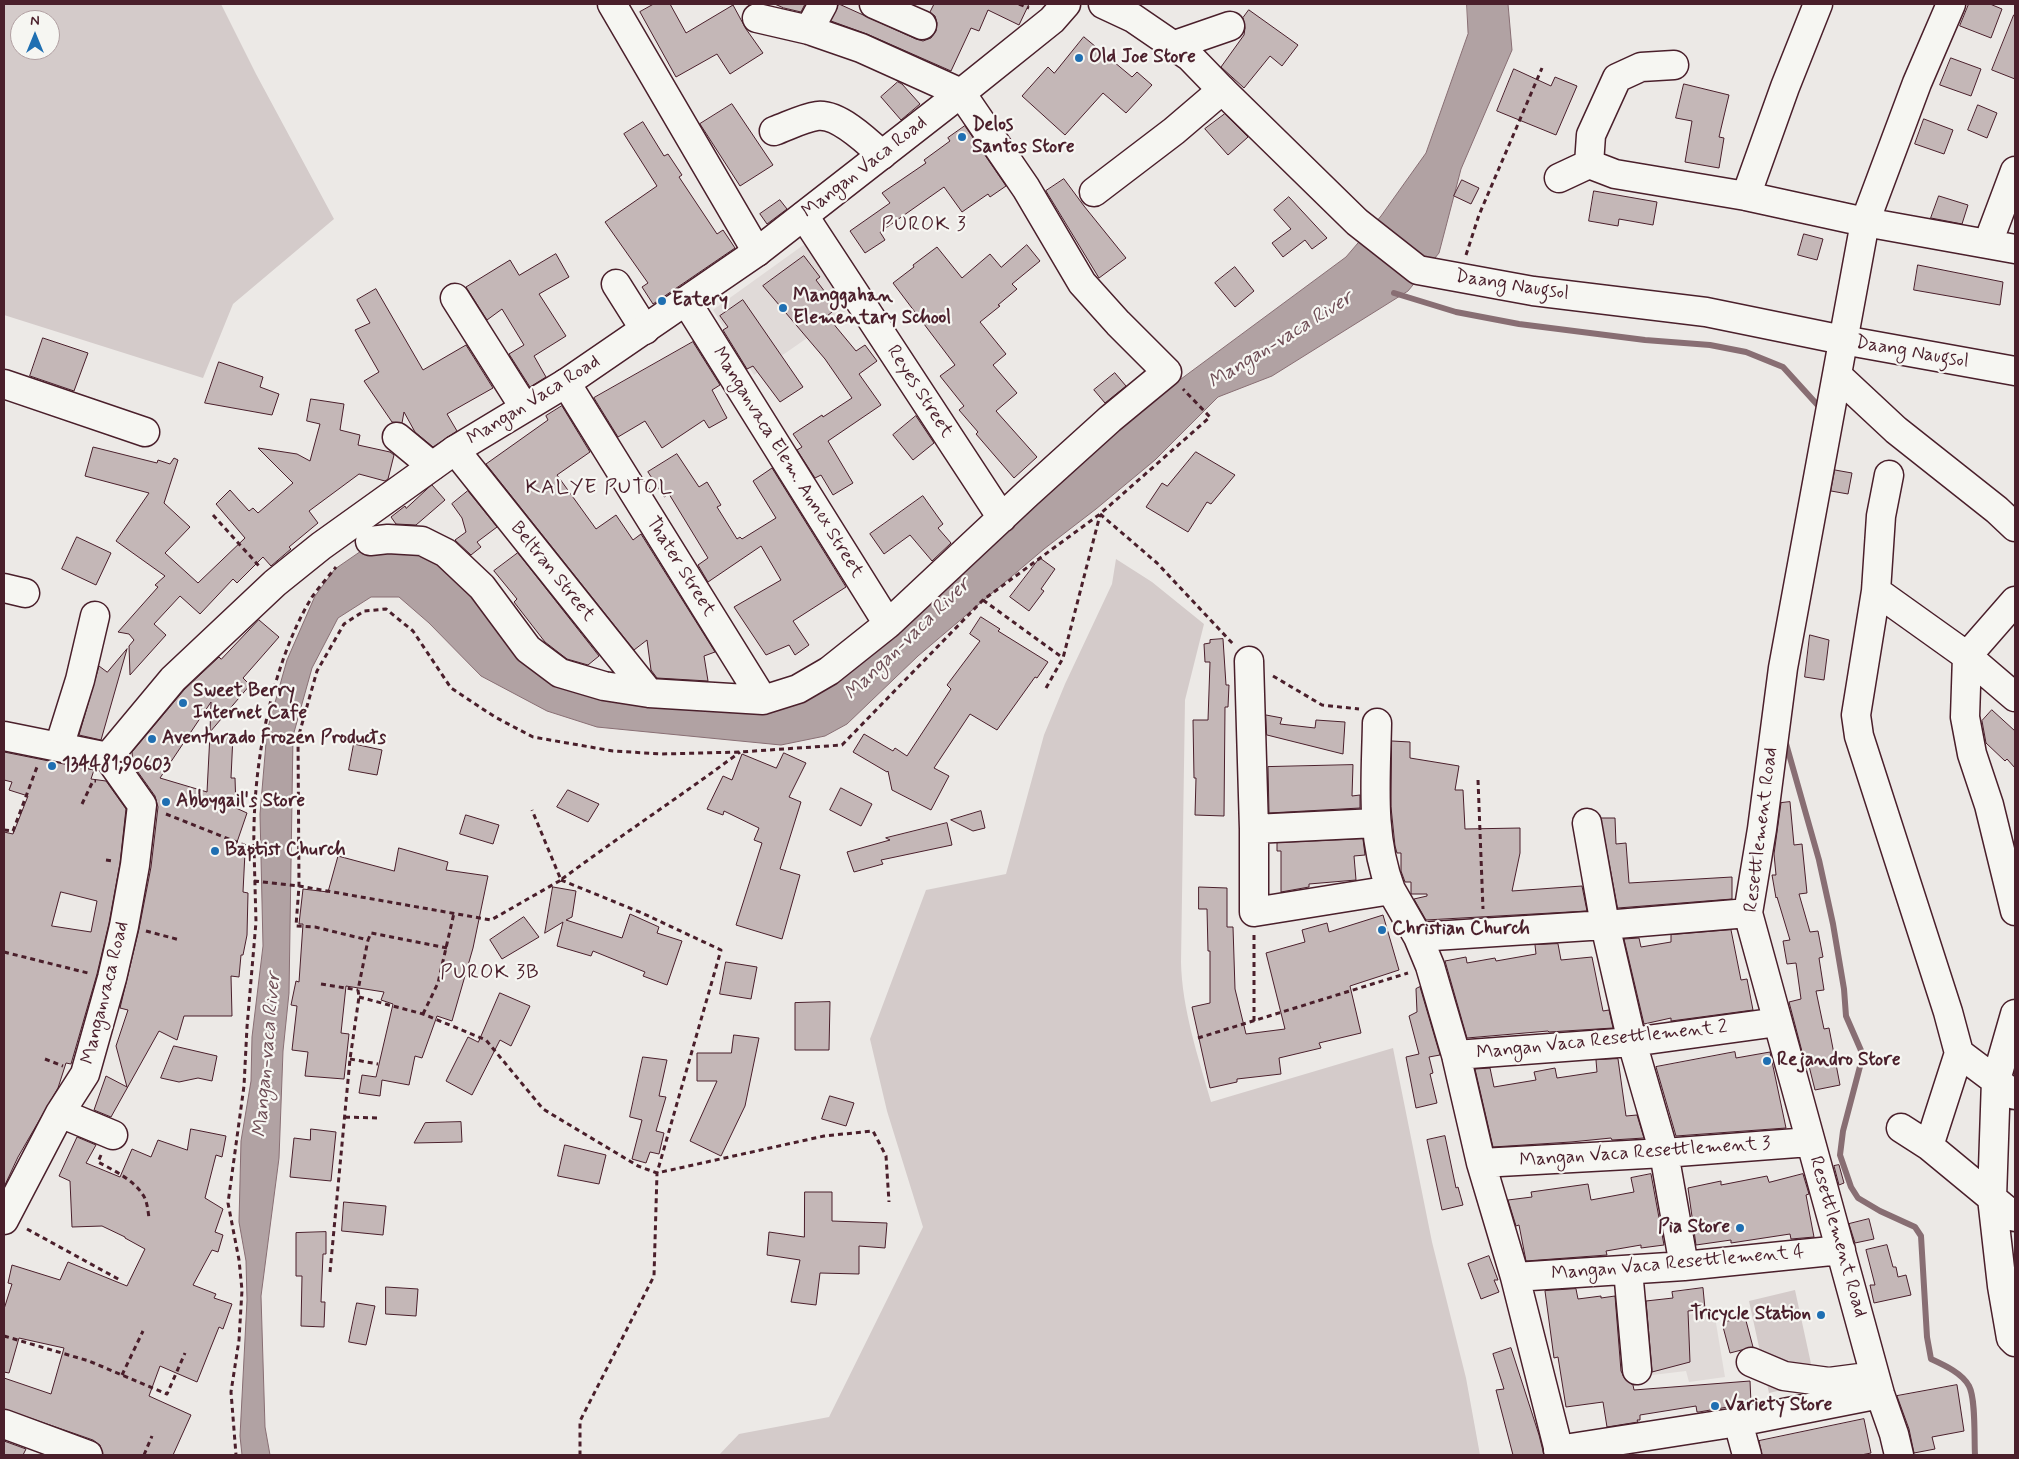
<!DOCTYPE html>
<html>
<head>
<meta charset="utf-8">
<style>
  body { margin:0 }
  #map { position:relative; width:2019px; height:1459px; overflow:hidden; background:#ece9e6; font-family:Mynerve,sans-serif }
  canvas { display:block }
  .frame { position:absolute; inset:0; border:5px solid #4a1f2b; pointer-events:none }
  .north { position:absolute; left:10px; top:10px; width:50px; height:50px; box-sizing:border-box; background:#f6f6f2; border:1px solid #b1a0a2; border-radius:50%; rotate:0deg; font-size:14px; font-weight:700; line-height:20px; text-align:center; color:#4a1f2b }
  .north::after { content:''; display:block; margin:auto; width:18px; height:22px; background:#1f6fb2; clip-path:polygon(50% 0,100% 100%,50% 72%,0 100%) }
</style>
</head>
<body>
<div id="map">
<canvas width="2019" height="1459"></canvas>
<div class="frame"></div>
<div class="north">N</div>
</div>
<script>
const c = document.querySelector('canvas').getContext('2d');
c.lineJoin = 'round';
function fill(path, color) { c.fillStyle = color; c.fill(path, 'evenodd'); }
function trace(path, color, width, dash) { c.strokeStyle = color; c.lineWidth = width; c.lineCap = dash ? 'butt' : 'round'; c.setLineDash(dash || []); c.stroke(path); }
function label(font, color, halo, rows, align = 'center') {
  c.font = font + ' Mynerve,sans-serif'; c.lineWidth = 4.5; c.setLineDash([]); c.textBaseline = 'middle'; c.strokeStyle = halo; c.fillStyle = color; for (const [text, x, y, turn = 0] of rows) {
    c.save(); c.translate(x, y); c.rotate((+turn || 0) * Math.PI / 180); c.textAlign = isNaN(turn) ? turn : align; if (halo) c.strokeText(text, 0, 0); c.fillText(text, 0, 0); c.restore();
  }
}
const built = new Path2D(`
  M809,241L853,306L754,375L713,310Z
  M1714,1311L1725,1377L1689,1382L1686,1371L1644,1376L1639,1340L1689,1333L1686,1315Z`);
const green = new Path2D(`
  M4,4H221L256,74L334,219L233,304L203,378L4,315ZM20,20H50V50H20Z
  M1116,559L1152,582L1204,624L1185,700L1181,962C1182,1009 1198,1056 1211,1102L1393,1048L1432,1242L1466,1378L1480,1455H719L739,1434L829,1417L923,1227L887,1111L870,1039L926,890L1006,874L1044,735L1065,684L1112,584Z
  M1795,1290L1815,1382L1769,1393L1749,1301Z`);
const water = new Path2D(`
  M1467,4H1508L1512,50L1461,169L1439,253L1408,291L1272,376L1218,397L1155,460L1096,509L1044,549L918,656L847,724L825,736L781,745L597,727L547,711L481,676L429,623L399,597H371L338,618L312,668L293,736L289,993L283,1051L279,1158L261,1296L265,1427L270,1455H242L240,1436L247,1300L246,1261L239,1222L241,1141L251,1081L252,1037L263,946L260,814L267,731L287,660L315,596L335,569L364,549L428,554L458,571L537,666L763,706L836,683L893,633L1042,491L1158,396L1346,257L1381,216L1426,153L1468,34Z`);
const stream = new Path2D(`
  M1394,293L1456,312L1519,324L1645,340L1710,345L1746,352L1783,367L1823,411
  M1785,740L1819,860L1833,924L1844,989L1846,1016L1863,1055L1843,1131L1840,1155L1851,1187L1858,1198L1880,1211L1915,1227L1921,1236L1927,1337L1931,1359C1944,1365 1962,1373 1969,1386C1976,1399 1974,1439 1975,1455`);
const building = new Path2D(`
  M654,4H670L686,33L733,5L746,29L763,53L730,74L717,54L676,77L640,12Z
  M775,4H805L801,12L784,8Z
  M839,4L916,39L923,41L931,38L936,31L937,23L935,16L930,12L934,4H1029L1019,25L988,10L979,31L971,28L951,71L867,34L831,21Z
  M1969,4H1990L2002,9L1991,38L1960,26Z
  M1249,10L1298,45L1282,66L1270,56L1244,88L1221,67L1244,35L1245,28L1243,18Z
  M2014,15H2015V79L1992,70Z
  M1084,37L1132,77L1137,72L1152,85L1126,113L1103,93L1065,135L1022,96L1048,67L1054,73Z
  M1951,58L1981,69L1971,96L1940,85Z
  M1514,69L1551,86L1555,77L1577,86L1556,135L1497,111Z
  M898,82L902,84L920,104L901,120L881,97Z
  M1684,84L1729,95L1719,137L1724,138L1719,168L1685,162L1692,121L1676,118Z
  M732,104L773,165L740,186L700,124Z
  M1978,105L1997,113L1987,138L1968,130Z
  M1225,114L1248,137L1228,155L1205,129Z
  M1924,119L1953,130L1944,154L1915,144Z
  M643,122L664,156L668,154L682,175L679,177L717,234L723,230L735,248L653,304L642,287L648,283L605,222L657,186L624,134Z
  M965,126L1006,186L990,197L988,194L962,212L944,187L880,232L885,240L865,253L850,231L890,203L882,193L926,163L924,160L950,141L948,138Z
  M1064,179L1084,206L1126,258L1099,278L1046,191Z
  M1462,180L1479,188L1471,204L1454,196Z
  M1594,191L1657,202L1653,225L1619,219L1618,226L1589,221Z
  M1939,196L1968,205L1962,224L1931,218Z
  M1289,197L1327,238L1312,249L1305,240L1283,257L1272,243L1291,229L1274,210Z
  M780,200L787,209L767,224L760,214Z
  M1804,234L1823,239L1817,260L1798,255Z
  M1027,245L1040,261L1012,284L1017,289L998,305L1000,306L980,322L1006,354L993,365L1017,393L996,411L1037,457L1014,478L976,434L978,432L959,410L964,406L940,376L955,365L893,283L914,267L913,265L937,247L962,278L990,254L1001,267Z
  M556,254L569,277L539,294L566,336L534,356L546,377L530,387L509,354L524,345L502,309L487,320L466,287L510,260L519,275Z
  M804,256L820,277L816,280L837,308L827,316L856,351L865,345L877,361L859,374L881,405L828,441L853,483L833,495L821,475L815,478L797,450L802,447L793,434L822,415L823,417L852,398L825,359L763,286Z
  M1918,265L2003,282L2000,305L1914,290Z
  M1235,267L1254,291L1235,307L1215,283Z
  M376,289L423,370L466,345L493,388L447,414L457,431L433,447L415,432L404,412L402,423L392,422L364,381L379,372L355,330L370,323L357,300Z
  M743,300L803,387L780,402L753,366L747,369L723,330L728,327L720,316Z
  M43,338L88,353L74,391L30,376Z
  M693,342L720,385L712,390L727,418L709,428L704,420L662,448L645,421L618,437L594,398Z
  M219,362L263,377L260,387L279,394L272,415L205,403Z
  M1115,373L1126,386L1105,403L1094,390Z
  M311,399L344,404L340,430L360,435L358,445L390,452L394,455L388,479L385,481L359,474L309,511L318,523L289,547L291,549L271,566L263,557L237,583L233,579L200,614L180,596L154,624L166,635L130,675L129,646L134,640L129,634L118,632L158,587L155,585L165,576L116,541L149,493L85,476L93,447L157,463L158,460L170,464L174,458L178,460L164,503L190,527L165,553L198,583L245,538L216,504L230,490L249,511L253,508L258,513L293,483L258,448L297,454L310,461L320,424L307,421Z
  M562,406L590,452L557,475L596,529L616,515L633,540L641,534L715,652L704,656L708,681L657,678L651,670L647,640L634,650L486,464L548,420L546,416Z
  M916,416L934,443L913,460L893,435Z
  M1196,452L1235,475L1211,504L1207,502L1188,532L1146,507L1162,483L1167,486Z
  M677,454L699,487L707,482L721,505L717,507L737,539L740,537L742,539L776,518L753,481L772,468L846,587L793,621L809,645L795,655L789,645L766,655L734,607L781,580L761,546L708,582L698,565L708,558L669,494L664,497L648,472Z
  M1835,470L1852,473L1848,494L1831,491Z
  M432,485L445,500L416,525L396,524L391,517L405,506L406,508Z
  M468,491L497,527L477,542L481,547L471,555L455,540L466,532L462,518L452,504Z
  M923,496L943,524L938,528L951,543L932,561L910,535L884,554L870,534Z
  M77,537L111,553L96,585L62,569Z
  M518,553L599,656L588,665L567,659L545,642L514,602L517,599L494,571Z
  M1040,558L1055,569L1041,589L1044,591L1029,611L1010,597Z
  M981,617L1000,629L998,631L1048,662L1037,678L1035,677L997,730L970,714L934,768L949,776L931,810L892,790L888,771L887,772L853,752L864,734L893,751L895,748L907,756L951,689L947,685L980,641L970,634Z
  M259,620L279,637L243,678L250,685L210,732L211,702L160,778L207,792L210,734L233,735L231,778H235L236,808L247,813L235,848L245,852L243,892L248,893L247,935L243,955H241L239,977L231,976L232,1016H184L177,1040L159,1031L111,1117L94,1110L106,1076L127,1087L116,1046L128,1010L120,1008L139,929L151,867L158,807L155,796L133,765L132,752L184,690L219,657L221,659Z
  M1810,635L1829,640L1824,680L1805,677Z
  M1223,639L1226,685H1229L1228,707H1225L1224,816L1195,815L1196,778H1194L1193,720H1208L1210,662H1205L1204,644L1210,643V640Z
  M127,649L101,740L79,735L99,666L107,672Z
  M1992,710L2015,731V768L2007,759L2005,761L1986,743L1982,721Z
  M1266,715L1282,718L1280,724L1315,728L1316,720L1345,722L1343,754L1267,735Z
  M1392,741L1410,742V758L1459,766L1455,790H1463L1465,829L1520,828V853L1512,891L1582,886L1587,911L1426,920L1414,899L1427,896V894H1411V882H1405L1401,871V853H1397L1395,846L1391,807Z
  M354,744L382,750L377,775L349,770Z
  M4,752L94,770L91,779L106,781L126,809L120,863L109,923L97,974L71,1064L66,1063L58,1088L18,1157L4,1187V832L13,834L28,796L9,790L12,782L4,780ZM61,892L97,901L91,932L52,926Z
  M784,753L806,763L789,797L801,802L780,869L800,875L782,939L736,925L762,843L754,840L759,828L724,811L723,815L707,809L723,776L732,780L742,754L776,768Z
  M1353,765L1352,796L1360,795V808L1269,813L1268,767Z
  M841,788L872,804L861,826L830,810Z
  M568,790L599,804L588,822L557,807Z
  M1790,802L1794,845L1802,844L1807,893L1799,894L1810,932L1818,931L1823,957L1819,958L1824,990L1816,991L1824,1029L1829,1028L1840,1085L1815,1090L1807,1058L1804,1059L1789,1002L1801,999L1796,963L1787,964L1783,941L1790,940L1777,897L1776,898L1772,875H1776L1774,854L1781,803Z
  M981,811L985,828L973,831L951,820Z
  M466,815L499,825L493,844L460,834Z
  M1601,818H1615L1616,844L1626,843L1629,883L1732,877V899L1618,908Z
  M947,823L952,845L881,860L883,864L854,872L847,852L890,840L886,838Z
  M1363,839L1365,855L1354,856L1356,880L1309,884V887L1281,892V851H1277V843Z
  M399,848L448,862L446,870L488,876L473,948L452,1021L437,1016L422,1058L415,1056L409,1085L382,1080L380,1096L359,1093L362,1075L376,1077L393,1004L381,1000L384,992L346,986L341,1033L349,1034L344,1079L305,1076L308,1052L292,1050L297,1006L291,1005L296,981L299,982L303,924H299L303,889L328,892L338,856L394,871Z
  M553,887L576,891L572,917L566,920L622,938L630,914L659,927L657,933L682,941L667,985L643,976L645,972L593,951L591,956L557,946L563,922L545,933Z
  M1199,887L1227,888V927H1233L1235,989L1246,1034L1285,1029L1266,953L1305,942L1302,930L1327,923L1329,932L1383,915L1399,970L1350,986L1361,1033L1319,1043L1321,1048L1279,1058L1281,1074L1237,1079V1082L1210,1088L1192,1007L1210,1003V951H1208L1207,909H1199Z
  M524,917L539,937L502,959L490,940Z
  M1731,930L1741,980L1747,979L1753,1010L1671,1021V1018L1644,1024L1624,939L1639,938L1641,947L1671,942V935Z
  M1558,944L1561,960L1592,957L1603,1011L1609,1010L1613,1028L1549,1032L1548,1031L1467,1038L1445,961L1466,957L1467,963L1495,958L1496,961L1536,954L1535,945Z
  M726,962L757,967L751,999L720,994Z
  M1420,987L1440,1055L1429,1057L1433,1073L1430,1074L1437,1103L1416,1108L1406,1057L1419,1054L1409,1016L1417,1012L1416,989Z
  M500,993L530,1006L511,1046L500,1040L472,1095L446,1081L468,1037L478,1042Z
  M830,1002L829,1050H795V1003Z
  M734,1035L759,1038L745,1106L721,1156L690,1141L717,1081H697V1053H731Z
  M174,1046L217,1056L212,1081L198,1078L179,1082L161,1078Z
  M1735,1052L1736,1058L1770,1052L1786,1128L1676,1136L1656,1067Z
  M643,1057L667,1060L659,1096L666,1097L656,1131L664,1133L659,1154L650,1152L646,1163L632,1159L642,1120L630,1117Z
  M1618,1059L1626,1116L1637,1115L1644,1138L1612,1140L1611,1138L1571,1142L1493,1147L1475,1069L1490,1068L1494,1087L1536,1080L1534,1072L1555,1068L1557,1078L1597,1072L1596,1060Z
  M830,1096L854,1103L846,1126L822,1119Z
  M461,1122L462,1142L414,1143L425,1123Z
  M191,1129L226,1136L222,1157L216,1155L205,1198L223,1209L215,1232L223,1235L218,1252L212,1250L193,1285L216,1294L214,1298L232,1304L223,1329L219,1327L197,1382L160,1366L149,1396L191,1415L173,1455H103L100,1445L93,1440L4,1409V1378L51,1394L64,1348L19,1338L9,1373L4,1372V1309L12,1284L8,1283L12,1265L60,1280L68,1262L127,1286L145,1249L125,1238V1237L102,1226L72,1227L70,1181L59,1176L77,1137L96,1145L86,1163L120,1177L132,1149L151,1157L158,1140L187,1150Z
  M311,1129L336,1132L331,1181L290,1177L294,1138L310,1140Z
  M1445,1136L1456,1188L1458,1187L1463,1205L1442,1210L1427,1140Z
  M565,1145L606,1155L599,1184L558,1176Z
  M1839,1165L1844,1183L1839,1185L1834,1166Z
  M1651,1174L1664,1245L1641,1248V1245L1606,1251L1607,1255L1526,1261L1519,1225L1516,1226L1508,1200L1532,1197L1531,1192L1588,1184L1591,1200L1634,1192L1631,1178Z
  M1803,1174L1809,1194L1806,1195L1814,1237L1791,1239L1790,1234L1731,1243V1240L1696,1245L1688,1188L1721,1181V1185L1767,1176L1769,1182Z
  M805,1192H832V1221L887,1223L885,1248L859,1246V1274L820,1273L816,1305L791,1302L800,1260L767,1255L769,1232L804,1237Z
  M344,1202L386,1206L383,1235L342,1231Z
  M1869,1219L1874,1239L1855,1243L1849,1224Z
  M326,1232V1254H323L321,1302H325L324,1327L301,1326L302,1276H296V1233Z
  M1887,1245L1893,1267H1896L1898,1277L1906,1275L1911,1295L1874,1303L1870,1285H1875L1866,1250Z
  M1489,1256L1498,1280H1494L1499,1292L1481,1299L1468,1264Z
  M386,1287L418,1289L416,1316L386,1314Z
  M1703,1288L1705,1309L1688,1311L1690,1362L1652,1372L1646,1301L1673,1298L1672,1292Z
  M1576,1289L1578,1299L1601,1296V1298L1615,1296L1621,1371L1625,1379L1633,1385L1634,1390L1750,1381L1751,1403L1699,1412H1697L1696,1406L1640,1415V1420H1637L1638,1422L1607,1427L1603,1402L1566,1407L1558,1357L1554,1358L1545,1291Z
  M357,1303L375,1306L366,1345L349,1342Z
  M1745,1317L1753,1347L1730,1353L1722,1323Z
  M1511,1348L1539,1435L1544,1455H1513L1496,1390L1504,1389L1493,1354Z
  M1957,1385L1964,1431L1932,1437L1935,1449L1914,1453L1909,1429L1897,1396Z
  M1864,1419L1871,1453L1861,1455H1762L1759,1441Z
  M4,1441L26,1449L23,1455H4Z`);
const path = new Path2D(`
  M1019,4L1029,8
  M1466,255L1479,215L1542,68
  M1100,514L1157,563L1234,645
  M213,515L259,566
  M983,600L1063,658
  M1273,676L1322,705L1359,709
  M1046,688L1063,658L1100,515
  M1478,780L1483,909
  M82,804L93,781H96
  M166,814L254,849L256,922L247,1027L244,1086L228,1203L239,1260L242,1290L239,1340L231,1392L236,1455
  M4,830L13,831L37,767
  M254,849C252,770 270,666 312,597C319,587 328,577 336,567
  M106,860L113,861
  M562,879C620,836 681,796 740,752
  M561,880L642,913L721,950L657,1173L654,1276L580,1421V1455
  M254,881L299,886L491,920L561,880L532,810
  M146,931L180,940
  M447,948L371,933L368,940L315,927L296,926L299,886L298,738L317,671L344,624L364,611L386,609L413,631L451,688L495,717L533,737L613,751L662,754L740,752L842,745L983,600L1100,514L1210,417L1183,389
  M4,952L88,973
  M321,984L358,990
  M359,997L423,1014L486,1040L543,1109L638,1166L657,1173L824,1136L873,1131L886,1156L889,1202
  M423,1014L438,983L454,913
  M1254,1021V935
  M1198,1038L1408,973
  M45,1059L63,1066
  M350,1059L378,1064
  M345,1117L379,1118
  M101,1155L98,1162C113,1170 134,1180 143,1195C147,1200 148,1211 149,1218
  M27,1229L120,1280
  M330,1272L350,1059L359,997L358,990L368,940
  M4,1336L89,1361L167,1394L185,1353
  M122,1375L143,1331
  M144,1455L152,1436`);
const minor = new Path2D(`
  M612,4L757,252
  M874,4L922,25
  M809,30L823,4
  M1175,45L1230,26
  M1674,65L1641,67L1617,78L1591,135L1589,164L1615,174L1746,196L1865,222L2015,249
  M774,131C788,126 803,118 817,116C838,113 868,142 882,155
  M1559,178L1589,164
  M1094,192L1174,131L1222,90
  M1746,196L1785,87L1818,4
  M804,216L1002,518
  M1988,243L2015,171
  M616,284L645,330
  M455,298L524,407
  M686,301L888,624
  M1837,375L1896,430L1997,510L2015,527
  M566,383L763,700
  M4,384L145,432
  M397,437L432,466
  M455,450L649,693
  M1889,475L1881,516L1876,591L1856,715L1859,736L1948,1012L1959,1053L2015,1095
  M370,541L388,539L422,541L446,553L482,587L528,649L560,673L604,686L649,693L763,700L798,689L829,671L888,624L1027,494L1110,419L1167,372L1118,323L1082,283L1026,188L961,93L861,48L809,30L757,18
  M4,588L25,593
  M1876,591L1967,656L2015,697
  M2015,601L1967,656L1965,717L1972,754L1989,805L2015,911
  M1249,661L1254,829V912L1391,890L1418,937L1430,966L1456,1055L1481,1163L1515,1277L1560,1455
  M1377,723C1376,779 1370,836 1391,890
  M59,747L80,680L95,616
  M1587,823L1605,925L1632,1042L1664,1153L1684,1266
  M1254,829L1376,823
  M1418,937L1605,925L1748,913
  M2015,1014L1996,1080L1992,1198L2002,1286L2011,1338L2015,1342
  M1456,1055L1632,1042L1778,1022
  M60,1113L113,1135
  M1901,1128L1929,1146L2015,1217
  M1929,1146L1959,1053
  M1481,1163L1664,1153L1810,1142
  M4,1220L60,1113L85,1074L112,978L124,926L135,865L142,805L108,757
  M1628,1270L1637,1370
  M1515,1277L1684,1266L1841,1250
  M1751,1362L1784,1376L1829,1382L1875,1376
  M1738,1422L1747,1455
  M4,1424L88,1455
  M1558,1450L1738,1422L1880,1394
  M1899,1455L1894,1434L1880,1394L1748,913L1762,829L1783,668L1865,222L1917,83L1951,4`);
const major = new Path2D(`
  M1103,4L1133,18L1190,57L1222,90L1357,222L1418,270L1533,291L1706,312L1843,340L2015,371
  M4,736L108,757L173,679L275,583L321,546L455,450L566,383L757,252L961,93L1052,20L1066,4`);
const markers = [
  [1079,58,5,"#1f6fb2"],
  [962,137,5,"#1f6fb2"],
  [662,301,5,"#1f6fb2"],
  [783,308,5,"#1f6fb2"],
  [183,703,5,"#1f6fb2"],
  [152,739,5,"#1f6fb2"],
  [52,766,5,"#1f6fb2"],
  [166,802,5,"#1f6fb2"],
  [215,851,5,"#1f6fb2"],
  [1382,930,5,"#1f6fb2"],
  [1767,1061,5,"#1f6fb2"],
  [1740,1228,5,"#1f6fb2"],
  [1821,1315,5,"#1f6fb2"],
  [1715,1406,5,"#1f6fb2"]
];
const poiNames = [
  ["Old Joe Store",1089,58],
  ["Delos",972,126],
  ["Santos Store",972,148],
  ["Manggahan",793,297],
  ["Elementary School",793,319],
  ["Eatery",672,301],
  ["Sweet Berry",193,692],
  ["Internet Cafe",193,714],
  ["Aventurado Frozen Products",162,739],
  ["134481;90603",62,766],
  ["Abbygail's Store",176,802],
  ["Baptist Church",225,851],
  ["Christian Church",1392,930],
  ["Rejandro Store",1777,1061],
  ["Pia Store",1730,1228,"right"],
  ["Tricycle Station",1811,1315,"right"],
  ["Variety Store",1725,1406]
];
const streetNames = [
  ["Mangan Vaca Road",865,168,-38],
  ["Daang Naugsol",1512,286,9],
  ["Daang Naugsol",1912,353,10],
  ["Reyes Street",919,392,57],
  ["Mangan Vaca Road",534,401,-32],
  ["Manganvaca Elem. Annex Street",787,463,58],
  ["Thater Street",680,567,58],
  ["Beltran Street",552,572,51],
  ["Resettlement Road",1762,830,-83],
  ["Manganvaca Road",106,993,-76],
  ["Mangan Vaca Resettlement 2",1602,1041,-6],
  ["Mangan Vaca Resettlement 3",1645,1153,-4],
  ["Resettlement Road",1837,1237,74],
  ["Mangan Vaca Resettlement 4",1678,1264,-5]
];
const neighbourhoodNames = [
  ["PUROK 3",924,226],
  ["PUROK 3B",490,974]
];
const waterNames = [
  ["Mangan-vaca River",1281,341,-32],
  ["Mangan-vaca River",908,640,-44],
  ["Mangan-vaca River",268,1055,-85]
];
const quarterNames = [
  ["KALYE PUTOL",599,489]
];
fill(built, '#e0dad8');
fill(green, '#d4cbca');
fill(water, '#b1a2a3');
trace(water, '#886e73', 1);
trace(stream, '#886e73', 6);
fill(building, '#c4b7b7');
trace(building, '#4a1f2b', 1);
trace(minor, '#4a1f2b', 31);
trace(major, '#4a1f2b', 31);
trace(path, '#4a1f2b', 3, [5, 4]);
trace(minor, '#f6f6f2', 28);
trace(major, '#f6f6f2', 28);
for (const [x, y, r, color] of markers) { const dot = new Path2D(); dot.arc(x, y, r, 0, 2 * Math.PI); c.fillStyle = color; c.fill(dot); trace(dot, '#f6f6f2', 2); }
label('bold 19px', '#4a1f2b', '#f6f6f2', poiNames, 'left');
label('19px', '#4a1f2b', '#f6f6f2', streetNames);
c.letterSpacing = '1px';
label('20px', '#4a1f2b', '#f6f6f2', neighbourhoodNames);
c.letterSpacing = '0px';
label('italic 20px', '#6e4d55', '#f6f6f2', waterNames);
c.letterSpacing = '1px';
label('21px', '#4a1f2b', '#f6f6f2', quarterNames);
c.letterSpacing = '0px';
</script>
</body>
</html>
